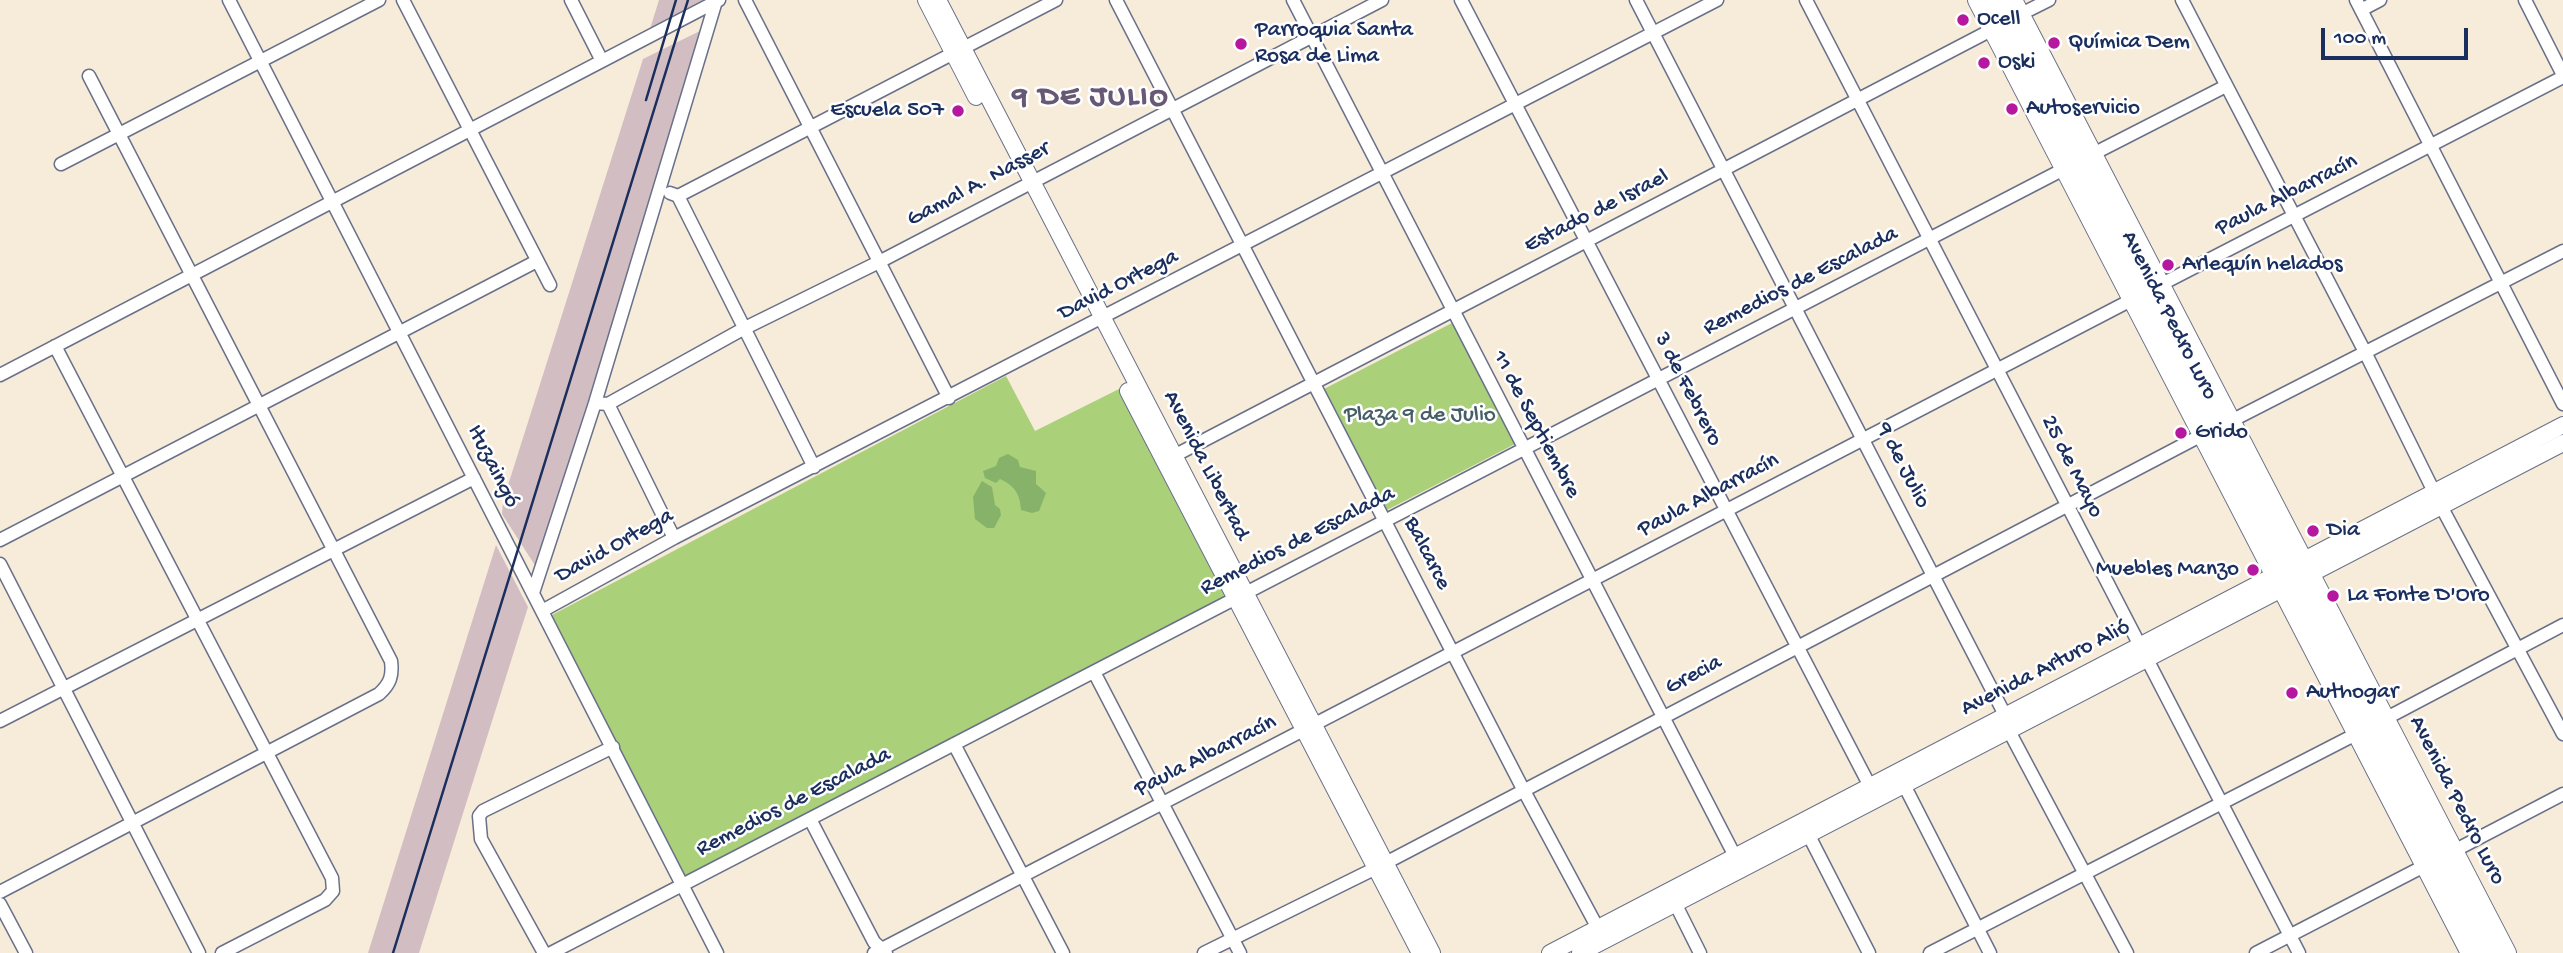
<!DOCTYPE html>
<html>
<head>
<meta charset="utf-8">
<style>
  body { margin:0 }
  #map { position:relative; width:2563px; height:953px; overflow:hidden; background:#f7ebd9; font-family:"Gochi Hand",sans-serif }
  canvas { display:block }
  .scale { position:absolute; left:2321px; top:28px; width:147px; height:32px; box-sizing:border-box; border:4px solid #1b2f5e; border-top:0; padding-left:9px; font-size:21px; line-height:24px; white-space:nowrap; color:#1b2f5e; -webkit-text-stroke:5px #fff; paint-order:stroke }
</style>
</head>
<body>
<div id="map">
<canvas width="2563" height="953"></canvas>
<div class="scale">100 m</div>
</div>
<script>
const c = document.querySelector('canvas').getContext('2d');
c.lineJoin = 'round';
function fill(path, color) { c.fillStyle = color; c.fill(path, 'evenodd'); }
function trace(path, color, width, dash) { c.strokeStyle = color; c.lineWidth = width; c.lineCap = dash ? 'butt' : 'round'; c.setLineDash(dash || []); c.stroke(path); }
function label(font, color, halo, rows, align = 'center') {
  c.font = font + ' "Gochi Hand",sans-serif'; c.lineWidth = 5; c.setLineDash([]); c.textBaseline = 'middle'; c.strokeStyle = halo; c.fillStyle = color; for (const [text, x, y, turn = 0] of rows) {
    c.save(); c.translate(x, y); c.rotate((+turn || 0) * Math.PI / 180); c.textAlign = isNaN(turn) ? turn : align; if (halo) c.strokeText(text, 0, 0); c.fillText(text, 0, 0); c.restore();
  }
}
const industrial = new Path2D(`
  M659,0H704L650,29Z
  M704,29L536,567L502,514L503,501L643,59Z
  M496,545L528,607L419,953H368Z`);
const green = new Path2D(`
  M1452,323L1515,444L1387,510L1324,389Z
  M1006,376L1035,431L1121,388L1226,592L1223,597L685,876L552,615Z`);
const forest = new Path2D(`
  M1008,454L1018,460L1020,467L1036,471V484L1046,493L1039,511L1032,513L1021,510C1020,494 1015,486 1000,479L996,483L985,478L983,471L996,466L999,458Z
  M982,481L992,487L995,505L1000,509L1001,515L994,528H987L975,519L973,497Z`);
const minor = new Path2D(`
  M229,0L717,953
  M403,0L550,285
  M571,0L602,61
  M745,0L949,398
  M1116,0L1523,789L1601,934
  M1293,0L1738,862
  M1461,0L1873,792
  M1636,0L2005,715L2009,731L2127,953
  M1806,0L2299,953
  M2182,0L2365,352L2441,506L2563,734
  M2356,0L2563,404
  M2525,0L2563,75
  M2361,10L2380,0
  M2015,17L2049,0
  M2093,154L2226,86
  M61,164L379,0
  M670,193L678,196L814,467
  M678,196L1056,0
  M2156,287L2563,77
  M55,346L332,878L333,891L325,900L222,953
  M0,375L719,0
  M595,403L608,404L743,329L879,262L1382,0
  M608,404L674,538
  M2231,421L2563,251
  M1168,459L1999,26
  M0,540L537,261
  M0,564L199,953
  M533,593L595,403L716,1
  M542,611L674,538L1717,0
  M1094,672L1240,953
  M0,721L474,478
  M2381,721L2563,625
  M954,744L1063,953
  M1901,779L1990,953
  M810,819L874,942L886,953
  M1804,826L1869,953
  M2448,854L2563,794
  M0,892L379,694C390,684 393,676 391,661L89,76
  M1672,897L1700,953
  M0,904L26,953
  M544,953L481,839L479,816L483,811L613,747
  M551,953L2064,169
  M874,953L2137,297
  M1204,953L1376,868L2202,435
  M1930,953L2362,731
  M2256,953L2432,862`);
const major = new Path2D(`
  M926,0L976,97
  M938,0L1432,953
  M1128,391L1420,953
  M1550,953L2563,425
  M1580,953L2563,443`);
const highway = new Path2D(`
  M1977,0L2470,953
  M1994,0L2488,953
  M2013,0L2507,953`);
const rail = new Path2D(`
  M646,100L676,0
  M393,953L688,0`);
const markers = [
  [1963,20,7,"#b5179e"],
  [2054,43,7,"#b5179e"],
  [1241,44,7,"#b5179e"],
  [1984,63,7,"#b5179e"],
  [2012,109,7,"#b5179e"],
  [958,111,7,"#b5179e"],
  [2168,265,7,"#b5179e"],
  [2181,433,7,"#b5179e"],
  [2313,531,7,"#b5179e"],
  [2253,570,7,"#b5179e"],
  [2333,596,7,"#b5179e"],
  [2292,693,7,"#b5179e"]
];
const poiNames = [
  ["Ocell",1977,20],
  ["Parroquia Santa",1255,31],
  ["Rosa de Lima",1255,57],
  ["Química Dem",2068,43],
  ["Oski",1998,63],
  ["Autoservicio",2026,109],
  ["Escuela 507",944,111,"right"],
  ["Arlequín helados",2182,265],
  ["Grido",2195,433],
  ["Dia",2327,531],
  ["Muebles Manzo",2239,570,"right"],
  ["La Fonte D'Oro",2347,596],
  ["Authogar",2306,693]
];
const streetNames = [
  ["Gamal A. Nasser",979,185,-28],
  ["Paula Albarracín",2287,196,-27],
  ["Estado de Israel",1597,212,-27],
  ["Remedios de Escalada",1801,282,-27],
  ["David Ortega",1119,286,-27],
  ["Avenida Pedro Luro",2168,316,63],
  ["3 de Febrero",1687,390,63],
  ["11 de Septiembre",1535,425,62],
  ["Avenida Libertad",1205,466,63],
  ["9 de Julio",1902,466,63],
  ["Ituzaingó",492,467,63],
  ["25 de Mayo",2071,467,63],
  ["Paula Albarracín",1709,496,-28],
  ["Remedios de Escalada",1298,542,-27],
  ["David Ortega",615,547,-29],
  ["Balcarce",1426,554,63],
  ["Avenida Arturo Alió",2046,669,-27],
  ["Grecia",1694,676,-28],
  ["Paula Albarracín",1206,757,-27],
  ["Avenida Pedro Luro",2456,801,63],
  ["Remedios de Escalada",794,803,-27]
];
const parkNames = [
  ["Plaza 9 de Julio",1420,416]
];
const districtNames = [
  ["9 DE JULIO",1091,99]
];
fill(industrial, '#d2bec2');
fill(green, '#aad07a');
fill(forest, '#87b26a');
trace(minor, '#687189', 15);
trace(major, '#687189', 18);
trace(highway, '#687189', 20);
trace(minor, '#fff', 12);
trace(major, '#fff', 16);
trace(highway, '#fff', 18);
trace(rail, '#1b2f5e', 2.5);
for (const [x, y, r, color] of markers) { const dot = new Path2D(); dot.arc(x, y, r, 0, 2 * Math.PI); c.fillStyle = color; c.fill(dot); trace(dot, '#fff', 2.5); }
label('23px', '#1b2f5e', '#fff', poiNames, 'left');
label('23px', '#1b2f5e', '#fff', streetNames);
label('23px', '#465f66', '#fff', parkNames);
c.letterSpacing = '2px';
label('bold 30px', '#675975', '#fff', districtNames);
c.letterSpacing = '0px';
</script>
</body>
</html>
